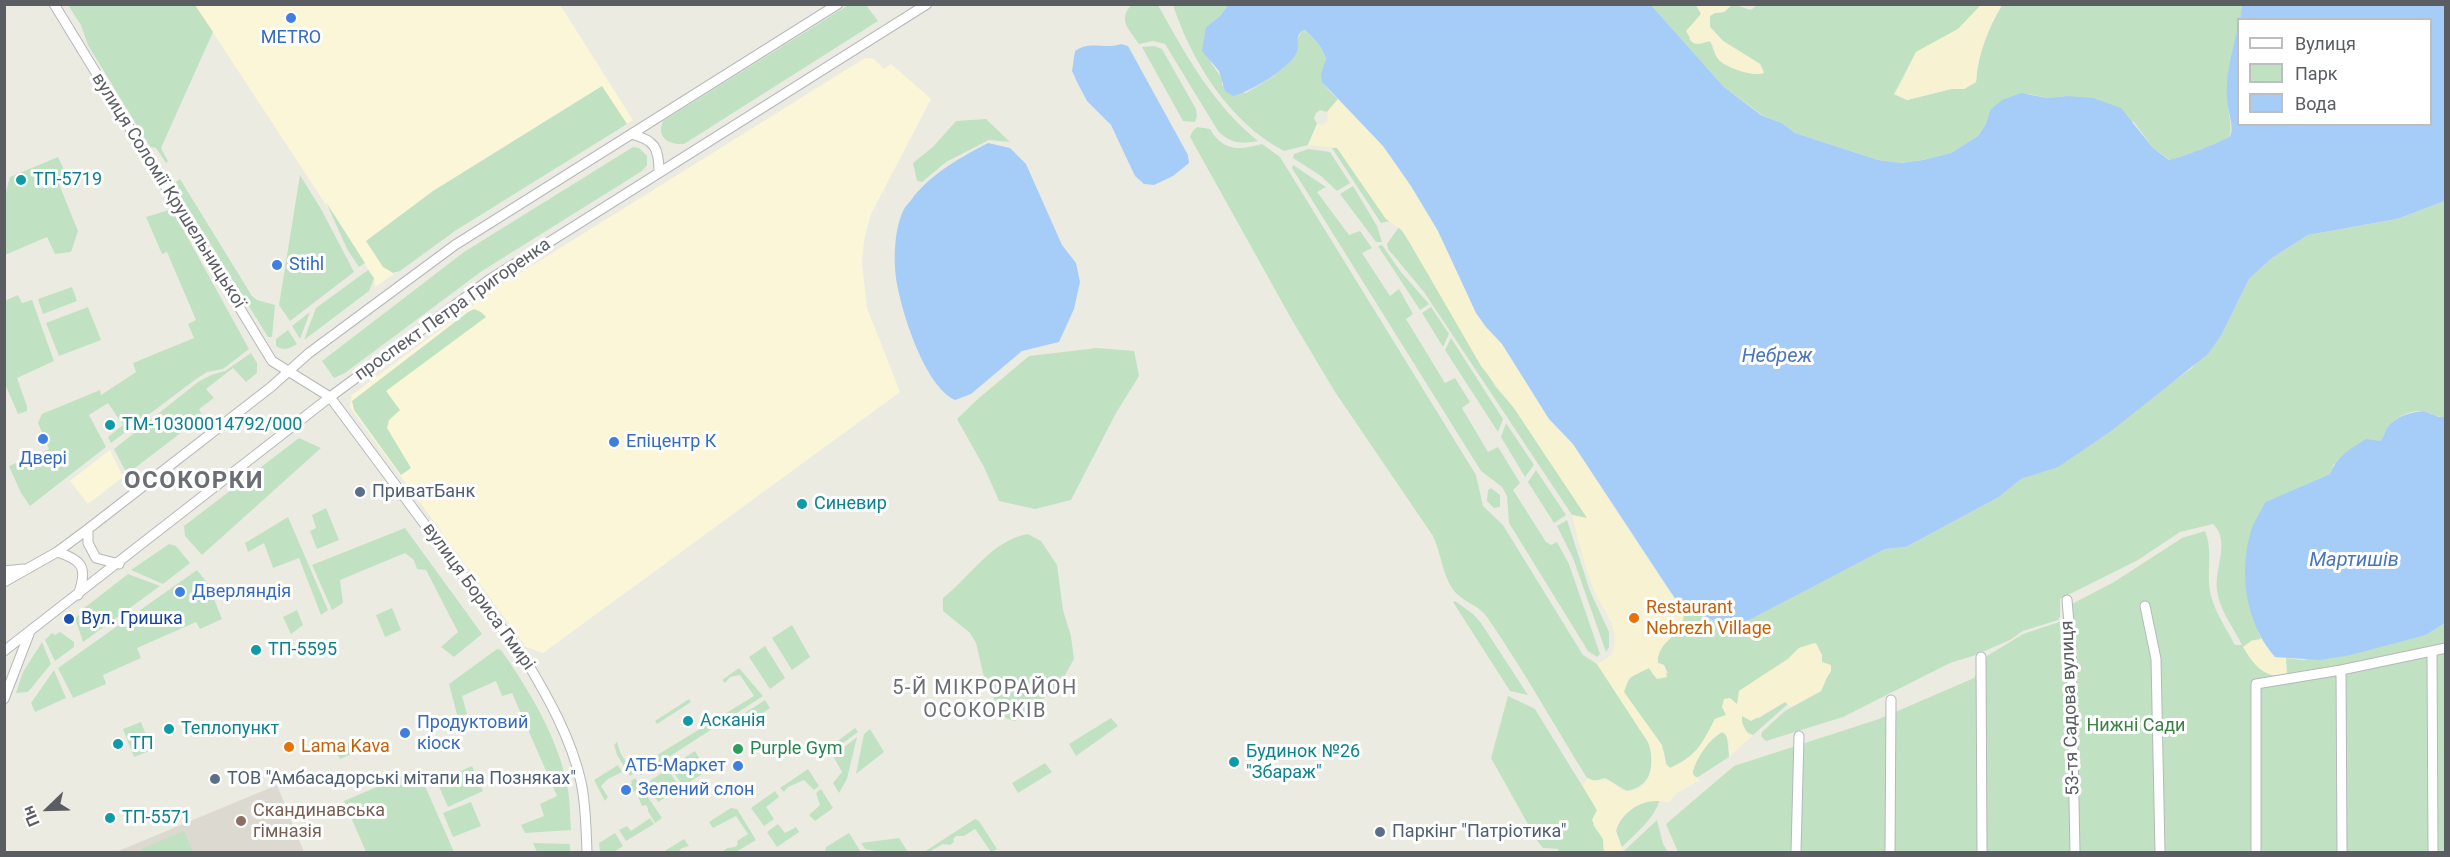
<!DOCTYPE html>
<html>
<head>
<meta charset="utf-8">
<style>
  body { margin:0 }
  #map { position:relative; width:2450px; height:857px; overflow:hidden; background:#ecebe2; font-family:Roboto,sans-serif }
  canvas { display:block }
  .frame { position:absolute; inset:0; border:6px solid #5a5d62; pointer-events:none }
  .legend { position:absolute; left:2237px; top:18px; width:195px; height:108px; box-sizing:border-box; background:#fff; border:2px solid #bdbec0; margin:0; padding:8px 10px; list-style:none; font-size:18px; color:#5a5d62 }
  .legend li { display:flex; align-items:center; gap:12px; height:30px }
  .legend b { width:30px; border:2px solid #bdbec0 }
  .north { position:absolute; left:18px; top:779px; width:60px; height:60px; -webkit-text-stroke:4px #fff; paint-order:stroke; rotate:247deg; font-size:16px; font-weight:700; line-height:24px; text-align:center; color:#5a5d62 }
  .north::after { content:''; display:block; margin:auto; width:21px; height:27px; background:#5a5d62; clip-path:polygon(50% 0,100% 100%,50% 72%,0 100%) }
</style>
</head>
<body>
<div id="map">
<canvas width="2450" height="857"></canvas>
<div class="frame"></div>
<ul class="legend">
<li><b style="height:8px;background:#fff"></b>Вулиця</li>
<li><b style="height:16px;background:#c0e2c3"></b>Парк</li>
<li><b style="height:16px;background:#a6cdf8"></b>Вода</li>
</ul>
<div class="north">Пн</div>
</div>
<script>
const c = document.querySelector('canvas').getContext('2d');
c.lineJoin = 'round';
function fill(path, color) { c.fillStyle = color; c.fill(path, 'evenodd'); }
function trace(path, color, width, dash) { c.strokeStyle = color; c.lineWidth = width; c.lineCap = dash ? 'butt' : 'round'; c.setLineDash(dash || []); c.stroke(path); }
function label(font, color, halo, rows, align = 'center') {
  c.font = font + ' Roboto,sans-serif'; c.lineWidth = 6; c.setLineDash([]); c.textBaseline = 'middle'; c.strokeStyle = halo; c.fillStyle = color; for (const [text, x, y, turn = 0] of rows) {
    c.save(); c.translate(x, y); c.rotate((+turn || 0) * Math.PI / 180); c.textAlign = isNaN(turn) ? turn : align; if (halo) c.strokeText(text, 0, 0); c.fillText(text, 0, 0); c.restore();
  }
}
const commercial = new Path2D(`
  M195,5H560L633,120L455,231L375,287L374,278Z
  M865,58L874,59L884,69L891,64L931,99L871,214L864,240L862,262L867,308L900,392L543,653L526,647L355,414L350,407L352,395L496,288Z
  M110,450L123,477L88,504L70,481Z`);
const education = new Path2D(`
  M277,785L304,852H116Z`);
const green = new Path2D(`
  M850,4L866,5L878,21L684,144C669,145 656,138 663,121Z
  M1132,4L1158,5C1185,54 1213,105 1258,141C1241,144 1231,144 1218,131L1165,44L1153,41L1139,44C1129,29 1117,20 1132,4Z
  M1732,4L1751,10L1758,4L1981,5L1958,29L1916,52L1894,94L1907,100L1951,89H1964L1976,82C1978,53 1988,29 2002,5H2242C2239,34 2228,64 2227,95C2226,105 2234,129 2229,137C2227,140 2176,159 2170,160L2153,148L2134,122L2067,96L2047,98L2029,94L1990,110L1986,124L1978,136L1951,153L1923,160L1899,163L1878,160L1795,133L1782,123L1762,115L1724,87L1651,5H1696L1701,14L1689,39C1696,47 1701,42 1710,41L1716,56L1724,64L1760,74L1764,72L1760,64L1723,41L1710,27V16L1714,13L1724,12Z
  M68,5H195L213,32L161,148L168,161L166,163L156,148L150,147L88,45L81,25Z
  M1173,5H1228L1220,16L1206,27L1211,63L1222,78V85L1246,93C1260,84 1278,75 1289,62C1297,51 1296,33 1305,30C1315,39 1322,47 1326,60C1321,82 1320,82 1338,99L1327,112L1320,110L1316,113L1314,118L1317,124L1308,145L1284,151C1229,122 1192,62 1173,5Z
  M1154,46L1162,49L1196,109L1197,116L1195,122L1183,121L1142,47Z
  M602,86L627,124L455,231L400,271L393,273L383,267L366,241L433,191Z
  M986,119L1010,142L989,140L946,162L922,182L917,181L913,163L934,146L956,121Z
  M1197,127L1210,129C1223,152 1240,150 1262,144L1280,157L1476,475L1483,506L1503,525L1583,655L1597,664L1648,742C1657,764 1652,786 1627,791L1605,778L1593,781L1587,778C1554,725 1523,669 1487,617C1478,604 1461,602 1452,588C1442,573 1441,553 1433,536L1335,392L1292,320L1190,137L1192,132Z
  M633,147L639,148L647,156V165L642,171L482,271L345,373L334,378L322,361L464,252Z
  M1337,147L1386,219L1390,221L1381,223L1332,148Z
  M1308,149L1330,152L1350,183L1337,191L1321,176L1293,158L1294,154Z
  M58,157L65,172L59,184L78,231L71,252L55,254L47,237L5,255V195L10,177Z
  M1293,165L1326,187L1317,192L1349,235L1360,231L1372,248L1362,253L1390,296L1399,289L1413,314L1406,319L1445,383L1455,378L1470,402L1462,408L1488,452L1498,447L1520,483L1513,490L1546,542L1551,545L1557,542L1569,564L1600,654L1597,657L1588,651L1509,523L1507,496L1502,487L1481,471L1292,168Z
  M300,175L321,209L354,272L290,321L279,305Z
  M180,179L252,296L257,300L275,305L272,337H268L173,184Z
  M1353,186L1377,226L1382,242H1376L1340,194Z
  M2445,201V417C2437,418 2430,412 2422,411C2410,410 2393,418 2387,428C2384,433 2385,437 2380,441L2334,464L2330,474L2265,502C2238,555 2241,583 2261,639L2251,641L2276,657L2303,660L2426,635L2445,623V852H1678L1666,824L1734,766L1879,719L1974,678L1987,656L2023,634L2065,620L2070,605L2114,582L2182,538L2205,531C2212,548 2208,565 2209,583C2210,605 2225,626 2235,645H2242C2234,628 2219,610 2217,590C2214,569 2231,541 2213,524L2180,532L2138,560L2060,599V616L2058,620L2023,631L2010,640L1973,656L1950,663L1843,717L1766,741L1761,736L1762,732L1785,711L1821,691L1827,677L1831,671L1822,662L1814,643L1799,648L1788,659L1739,691V703L1726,710V715L1715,719C1702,744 1697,756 1670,768L1666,764L1664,752L1623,692C1630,675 1633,674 1649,668L1654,676L1668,673L1664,665L1658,663C1656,647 1670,639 1681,629L1685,609L1718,623L1820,582L1885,549L1906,547L1999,497L2021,479L2058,466L2110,432L2153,396L2192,368L2222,334L2249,279L2272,258L2308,235L2397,219Z
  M326,202L365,263L359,267L347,249Z
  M172,209L249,349L223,369L207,372L196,379L111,443L108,437L123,425L108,403L89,415L106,447L30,506L21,493L9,466L49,449L38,423L42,414L100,390L101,395L136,372L133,363L194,338L188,324L196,320L167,252L162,254L146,217Z
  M1399,227L1408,240L1495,386L1514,408L1588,519L1572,515L1424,292L1388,249L1387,244Z
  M1382,245L1401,272L1429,304L1420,310L1378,246Z
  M368,270L374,278L369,291L304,340L316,308Z
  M72,287L77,301L43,314L38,299Z
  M18,295L22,303L32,300L54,361L17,378L27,406V411L18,414L5,384L4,301Z
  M88,307L101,340L59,356L46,323Z
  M1431,307L1449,334L1443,347L1422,313Z
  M474,309L481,312L486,317L386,391L400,410L389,420L387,428L411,468L401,475L354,410L352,401L468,312Z
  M310,312L300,339L292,326Z
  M288,330L297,344C289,349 284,351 276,346V339Z
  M1451,338L1503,419L1498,432L1445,350Z
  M1097,348L1134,351L1139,376L1116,413L1071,500L1035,509L999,501L984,467L957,419L979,398L1029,356Z
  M251,353L257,363V373L246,382L233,368L206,389L214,398L199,409L203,416L127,474L114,449L198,382L211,375L225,371Z
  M1506,423L1534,465L1525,477L1501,437Z
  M299,438L321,448L202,555L185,536L184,526Z
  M1536,470L1566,515L1554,523L1528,482Z
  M1491,488L1500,495V507L1494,508L1487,501L1488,490Z
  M326,508L339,540L317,549L310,531L316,528L312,515Z
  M288,517L328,610L321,615L299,558L273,568L264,543L248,552L245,543Z
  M1567,520L1590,591L1609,632V647L1606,652L1573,558L1557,526Z
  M405,528L482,634L454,657L441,647L458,632L426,570L417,569L414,560L405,553L340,580L343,603L332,610L312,565Z
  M1028,534L1041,541L1057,565L1063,610L1071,636L1074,659L1059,686L1015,721L1007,719L986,686L976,643L970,633L943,611V598C971,576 992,540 1028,534Z
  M169,544L176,546L190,563L163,584L131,570Z
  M197,570L208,584L222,619L200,629L196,622L137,648L141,658L103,675L106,684L73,698L58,668Z
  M128,574L160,586L83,642L75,618L80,614L79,612Z
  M1455,601L1473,614L1481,623L1528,695L1510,691L1453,602Z
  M392,608L401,630L385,637L376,615Z
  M297,610L303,625L291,634L283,617Z
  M792,625L810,657L792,670L772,638Z
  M60,632L74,642V647L55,661L45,640L52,633L55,635Z
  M42,642L51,664L28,692L16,693L23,672Z
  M765,646L785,678L770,689L749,657Z
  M497,649L501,650C529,690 557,736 567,784C570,799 570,815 571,830L525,833L521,825L544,816L540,804L557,796L512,693L502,696L496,681L462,696L467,714L458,718L449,684Z
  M739,668L763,696L641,775L637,771L630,776L617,755L614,745L617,742L620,752L631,771L754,696L740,675L730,677L725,683L722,680Z
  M54,670L66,698L35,712L31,703Z
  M1508,696L1535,709L1597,810L1593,825L1603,839L1604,852H1557L1559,849L1543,848L1538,842L1491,758Z
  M689,699L691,702L657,724L655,721Z
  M765,700L770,708L742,727L737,718Z
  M1785,702L1789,703L1753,735L1747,733L1741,721L1742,716L1759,718Z
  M1111,718L1118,726L1076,756L1069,744Z
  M141,722L152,750L134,757L123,729Z
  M855,728L858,732L821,759L819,755Z
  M870,729L884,752L856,774L864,734Z
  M1722,732L1727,736L1729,757L1698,777H1694C1689,763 1710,739 1722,732Z
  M363,737L368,747L340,759L335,749Z
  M857,737L847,779L839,793L833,783L842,772L833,756Z
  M695,751L707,771L683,786L670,767Z
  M1045,763L1052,772L1018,793L1012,783Z
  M618,765L622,772L608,779L601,786L608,797L605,801L594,780Z
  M472,766L483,791L448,807L437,782Z
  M668,769L680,789L658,802L645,784Z
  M808,769L819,786L814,790L804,780L788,787L784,792L780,788Z
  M414,771L417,779L421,777L454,852H366L344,801Z
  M635,778L662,818L655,823L648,811V808L646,805L642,806L637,794L629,786L632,783L631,781Z
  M821,789L833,808L815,821L809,815L820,805L816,793Z
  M775,791L779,797L766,807L774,819L764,826L751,808Z
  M1656,799L1660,800C1653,820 1637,832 1622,847L1616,831C1620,814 1639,802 1656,799Z
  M471,802L481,826L453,837L443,813Z
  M731,808L737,809L756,840L736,852H722L727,848L735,847L738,844L737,841L748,834L736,816L713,828L709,822Z
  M650,818L654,824L626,841L619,830L627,826L631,831Z
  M975,819L979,821L997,849L991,852L975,829L964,836H956L953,839L954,842L950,845L943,844L929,852H924Z
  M1657,820L1663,844L1668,852H1623Z
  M778,824L785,833L796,827L799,832L777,847L767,832Z
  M184,831L193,852H142L141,849Z
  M615,833L623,846L614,852H600L599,843Z
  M849,833L861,852H825L826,847Z
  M899,838L908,852H881L865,849L861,843Z
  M684,839L689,846L682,848L678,852H663Z
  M533,843L570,844V852H537Z`);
const sand = new Path2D(`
  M1696,5H1732L1724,12L1715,13L1710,16V27L1723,41L1760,64L1764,73C1753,77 1726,68 1718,59C1714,53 1715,46 1710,41L1699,44L1693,43L1686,31L1701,14Z
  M1981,5H2002C1988,29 1978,53 1976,82L1964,89H1951L1907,100L1894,94L1900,86L1916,52L1958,29Z
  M1338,99L1383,146L1411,186L1438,231L1476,313L1486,327L1502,343L1549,419L1573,444L1668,590L1685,609L1681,629C1670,639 1657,647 1658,663L1664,665L1667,677L1657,679L1649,668L1629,678L1624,692L1662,745L1666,764L1670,768C1697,756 1702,744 1715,719L1726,715L1722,707L1724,699L1730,698L1737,704L1739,691L1788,659L1799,648L1816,643L1822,655V662L1831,665V671L1827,677L1821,691L1791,707L1785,702L1751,721L1742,716C1741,723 1745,734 1753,735L1729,757V743L1725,733L1722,732C1708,740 1696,759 1692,774L1700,780L1677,793L1668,803C1647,796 1622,809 1616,831L1623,852H1604L1603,839L1592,820L1597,810L1583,786L1587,778C1604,786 1604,772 1621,790C1651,797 1656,762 1648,742L1597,664C1609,659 1614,654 1615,640C1615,621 1600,605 1593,588C1584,564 1578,540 1572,515L1587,518L1514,408L1481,366L1403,231L1386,219L1337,148L1308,145L1317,124L1323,125L1328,121L1327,112Z
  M2261,639L2275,657L2286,658L2287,676C2263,678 2254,665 2243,647L2251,641Z`);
const water = new Path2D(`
  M1228,5H1651L1724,87L1761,115L1782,123L1795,133L1878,160L1901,163L1923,160L1951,153L1978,136L1986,124L1990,110L2002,100L2021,93L2047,98L2067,96L2093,98L2121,108L2153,148L2169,160C2177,159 2227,140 2230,136C2235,128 2227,109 2227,100C2225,75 2233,49 2238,26V124H2430V20L2240,19L2242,5H2445V201L2397,219L2308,235L2272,258L2249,279L2222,334L2208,354L2110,432L2058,467L2021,479L1999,497L1906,547L1885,549L1743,623H1718L1678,603L1573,444L1549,419L1502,344L1486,327L1476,313L1438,231L1411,186L1383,146L1322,82L1321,74L1326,59C1322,47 1315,39 1305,30C1293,34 1301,45 1296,54C1286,71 1251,91 1233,96L1225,91L1219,71L1202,51L1206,27L1220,16Z
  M1121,44L1128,46L1188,155L1189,163L1173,176L1154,185L1144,184L1135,176L1111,125L1087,101L1078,84L1072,71L1075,51C1091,40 1103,50 1121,44Z
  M988,143L1010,148L1026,164L1062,245L1076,263L1080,282L1074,309L1059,342L1022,351L971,394L955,400C925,386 903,316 897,284C893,262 894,231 903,211C905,206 911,201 914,196C935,171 960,158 988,143Z
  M2424,411L2439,417H2445V623L2426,635L2350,655L2320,660L2275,657C2246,624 2238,573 2251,531C2254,521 2261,511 2265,502L2330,474C2336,457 2351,448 2366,439L2380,441C2385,436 2384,433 2387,428C2395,416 2411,412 2424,411Z`);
const minor = new Path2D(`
  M54,4L272,361L330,397L525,659C548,697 571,738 581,782C586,805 586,829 587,852
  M631,134C655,140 659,148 659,172
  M88,529V543L96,558L119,564
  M57,552C83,560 88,568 78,595
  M4,571L24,569
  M4,582L57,552L88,529L271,387L309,353L455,245L838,4
  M2067,600L2071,647L2075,852
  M2145,606L2156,659L2160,852
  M4,651L330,397L489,280L927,4
  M2432,651L2433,852
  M1981,657L1982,852
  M2341,670L2342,852
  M4,699L29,634
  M1796,852L1799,736
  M1890,852L1891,700
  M2256,852V684L2341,670L2446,648`);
const markers = [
  [291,18,6,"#3f7fe0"],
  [21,180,6,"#0f9aa8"],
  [277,265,6,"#3f7fe0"],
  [110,425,6,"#0f9aa8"],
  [43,439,6,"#3f7fe0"],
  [614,442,6,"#3f7fe0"],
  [360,492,6,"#5c6f8a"],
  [802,504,6,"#0f9aa8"],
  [180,592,6,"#3f7fe0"],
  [1634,618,6,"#e8710a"],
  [69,619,6,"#1a4fb4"],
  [256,650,6,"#0f9aa8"],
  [688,721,6,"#0f9aa8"],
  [169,729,6,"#0f9aa8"],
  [405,733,6,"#3f7fe0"],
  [118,744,6,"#0f9aa8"],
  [289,747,6,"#e8710a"],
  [738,749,6,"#2e9e5b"],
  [1234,762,6,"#0f9aa8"],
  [738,766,6,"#3f7fe0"],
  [215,779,6,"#5c6f8a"],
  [626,790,6,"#3f7fe0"],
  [110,818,6,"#0f9aa8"],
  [241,821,6,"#8d6e63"],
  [1380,832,6,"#5c6f8a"]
];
const shopNames = [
  ["METRO",291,38,"center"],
  ["Stihl",289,265],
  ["Епіцентр К",626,442],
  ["Двері",43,459,"center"],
  ["Дверляндія",192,592],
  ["Продуктовий",417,723],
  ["кіоск",417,744],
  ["АТБ-Маркет",726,766,"right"],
  ["Зелений слон",638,790]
];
const cultureNames = [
  ["ТП-5719",33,180],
  ["ТМ-10300014792/000",122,425],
  ["Синевир",814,504],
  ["ТП-5595",268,650],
  ["Асканія",700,721],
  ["Теплопункт",181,729],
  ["ТП",130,744],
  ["Будинок №26",1246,752],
  ["\"Збараж\"",1246,773],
  ["ТП-5571",122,818]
];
const streetNames = [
  ["вулиця Соломії Крушельницької",168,191,58],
  ["проспект Петра Григоренка",453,310,-35],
  ["вулиця Бориса Гмирі",478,597,54],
  ["53-тя Садова вулиця",2071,708,-92]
];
const serviceNames = [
  ["ПриватБанк",372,492],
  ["ТОВ \"Амбасадорські мітапи на Позняках\"",227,779],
  ["Паркінг \"Патріотика\"",1392,832]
];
const foodNames = [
  ["Restaurant",1646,608],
  ["Nebrezh Village",1646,629],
  ["Lama Kava",301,747]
];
const transitNames = [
  ["Вул. Гришка",81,619]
];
const parkNames = [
  ["Нижні Сади",2136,726]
];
const leisureNames = [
  ["Purple Gym",750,749]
];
const educationNames = [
  ["Скандинавська",253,811],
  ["гімназія",253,832]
];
const waterNames = [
  ["Небреж",1777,357],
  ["Мартишів",2354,561]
];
const neighbourhoodNames = [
  ["5-Й МІКРОРАЙОН",985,689],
  ["ОСОКОРКІВ",985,712]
];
const districtNames = [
  ["ОСОКОРКИ",194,482]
];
fill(commercial, '#fbf6d8');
fill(education, '#dcdad0');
fill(green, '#c0e2c3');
fill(sand, '#f7f2d2');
fill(water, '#a6cdf8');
trace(minor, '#b5b7bb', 11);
trace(minor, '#fff', 9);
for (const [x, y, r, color] of markers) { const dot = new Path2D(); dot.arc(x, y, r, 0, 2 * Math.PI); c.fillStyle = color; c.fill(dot); trace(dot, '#fff', 2); }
label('18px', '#366cbe', '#fff', shopNames, 'left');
label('18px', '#0d838f', '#fff', cultureNames, 'left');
label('18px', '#5a5d62', '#fff', streetNames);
label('18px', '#4e5e75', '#fff', serviceNames, 'left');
label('18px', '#c56008', '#fff', foodNames, 'left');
label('18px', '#164399', '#fff', transitNames, 'left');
label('18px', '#3b8045', '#fff', parkNames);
label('18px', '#27864d', '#fff', leisureNames, 'left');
label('18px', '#785e54', '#fff', educationNames, 'left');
label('italic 20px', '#4b76b9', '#fff', waterNames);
c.letterSpacing = '1.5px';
label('20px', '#6b6f74', '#fff', neighbourhoodNames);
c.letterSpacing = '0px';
c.letterSpacing = '1.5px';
label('bold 24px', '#6b6f74', '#fff', districtNames);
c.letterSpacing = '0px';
</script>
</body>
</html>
